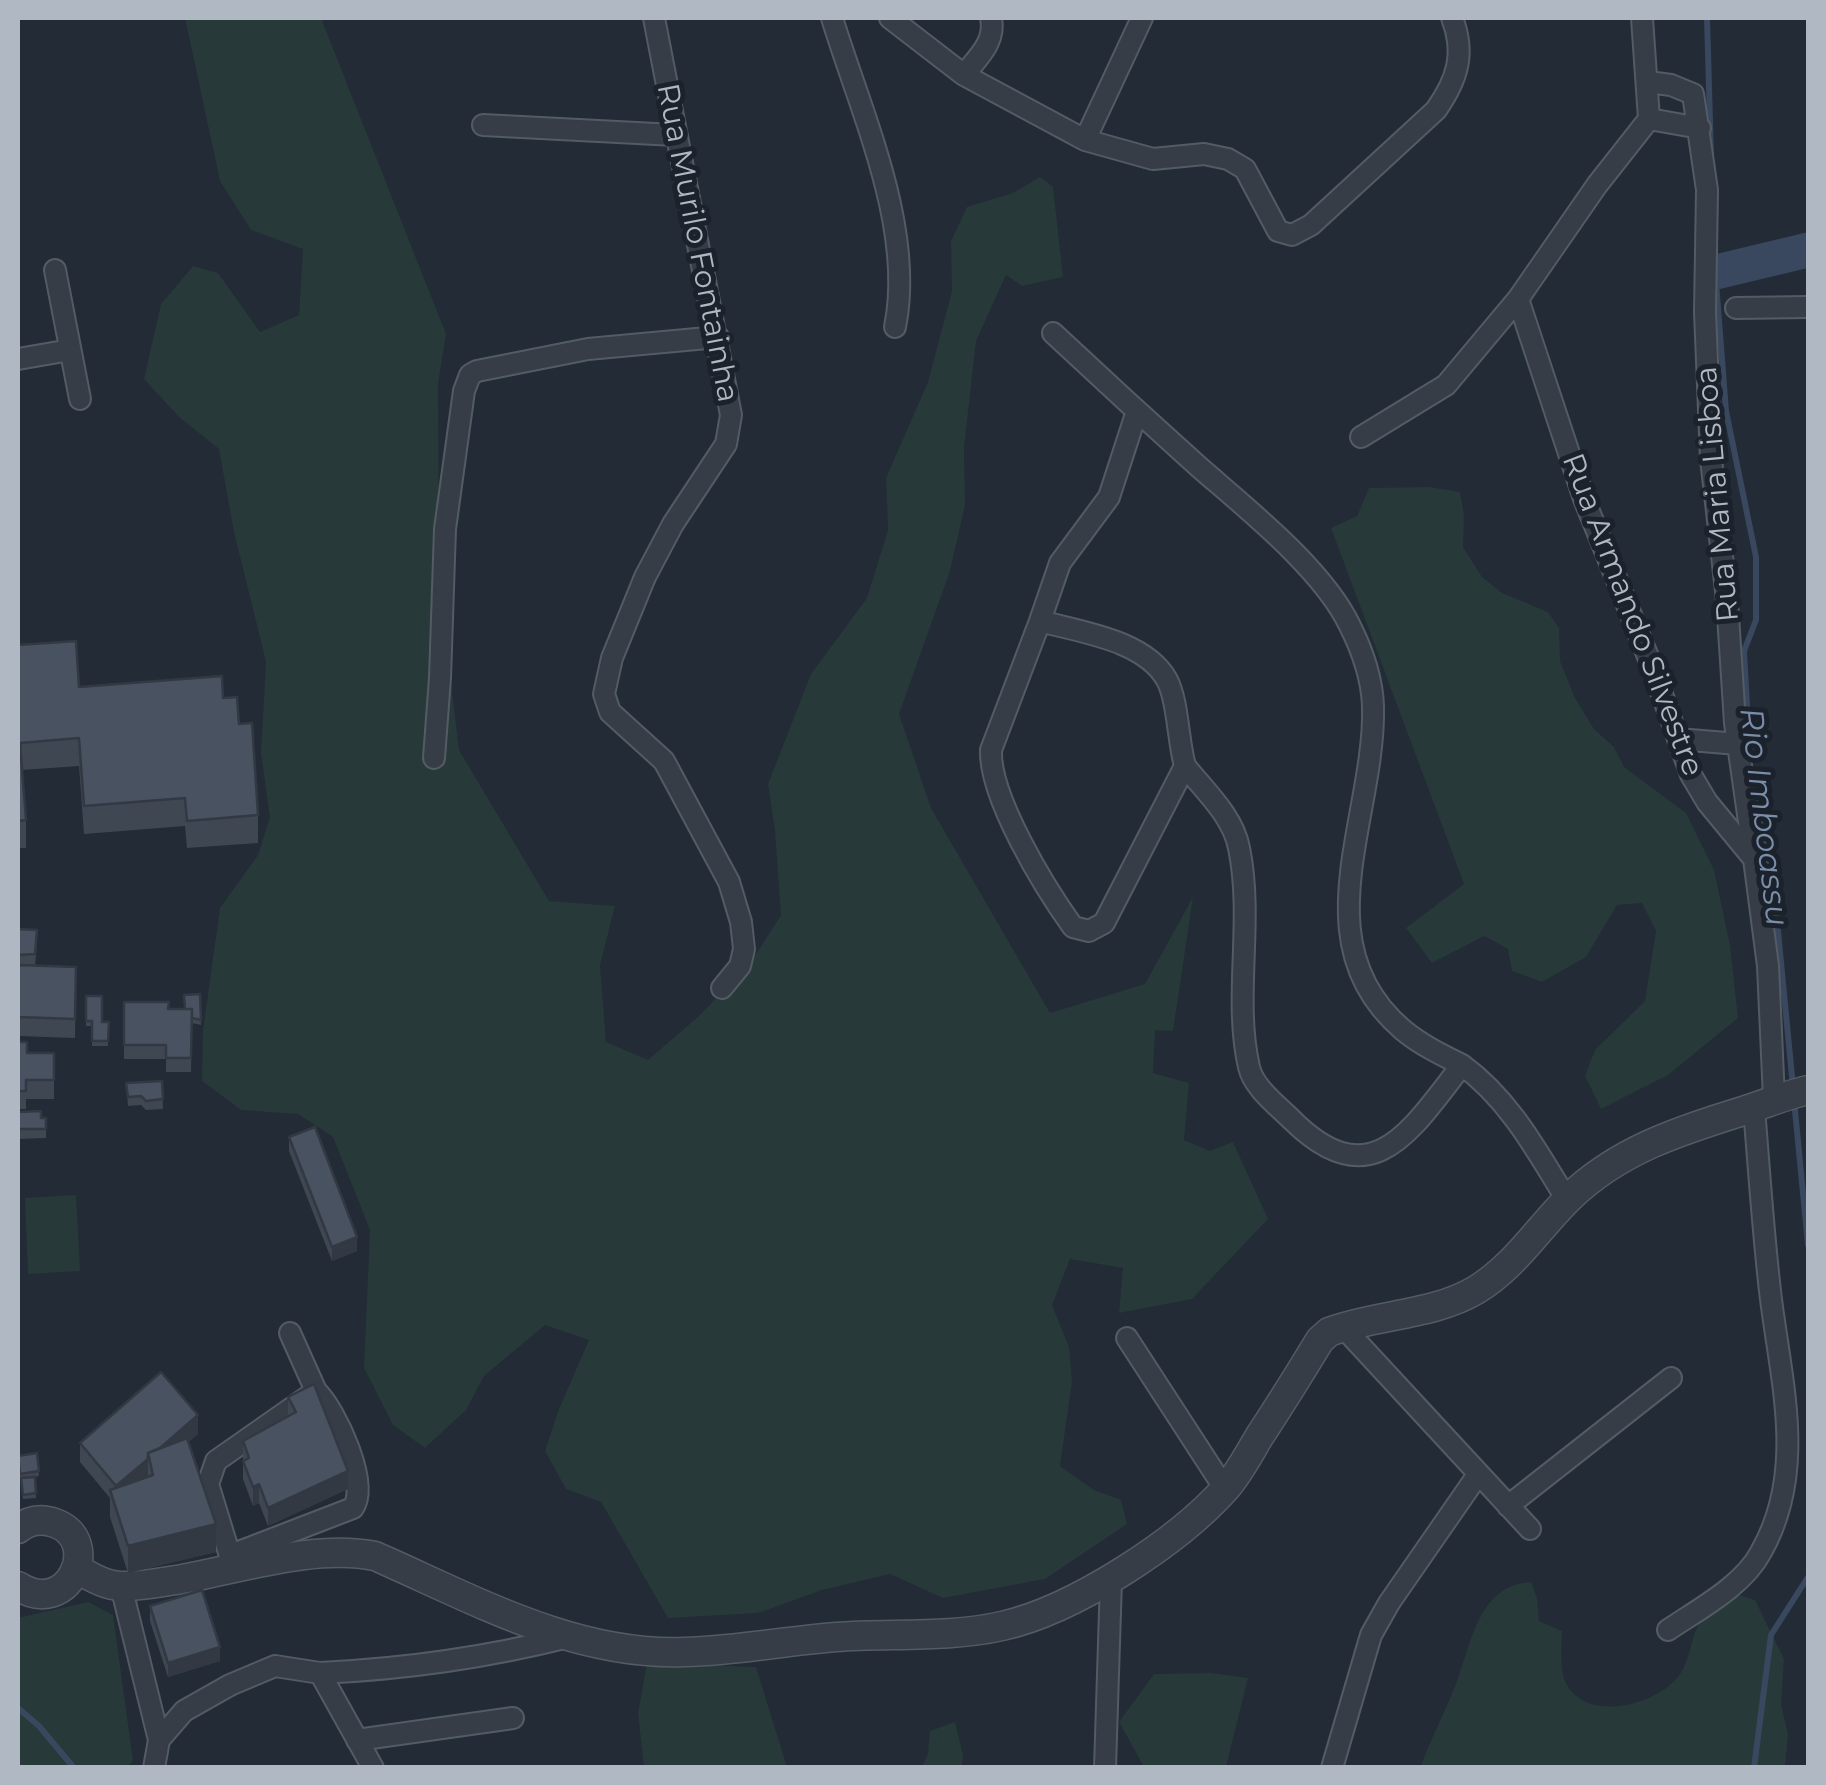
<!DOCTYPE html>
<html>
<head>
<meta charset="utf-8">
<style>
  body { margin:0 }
  #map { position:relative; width:1826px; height:1785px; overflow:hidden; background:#222b36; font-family:Montserrat,sans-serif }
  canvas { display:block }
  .frame { position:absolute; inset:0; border:20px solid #b0b8c3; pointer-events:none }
</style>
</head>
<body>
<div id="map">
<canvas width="1826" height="1785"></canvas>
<div class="frame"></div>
</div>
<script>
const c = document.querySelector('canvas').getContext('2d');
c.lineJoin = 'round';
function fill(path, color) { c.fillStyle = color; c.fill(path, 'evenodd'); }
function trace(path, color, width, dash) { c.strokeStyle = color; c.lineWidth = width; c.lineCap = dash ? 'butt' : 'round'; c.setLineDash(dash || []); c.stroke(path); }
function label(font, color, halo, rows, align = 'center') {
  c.font = font + ' Montserrat,sans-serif'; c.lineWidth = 10; c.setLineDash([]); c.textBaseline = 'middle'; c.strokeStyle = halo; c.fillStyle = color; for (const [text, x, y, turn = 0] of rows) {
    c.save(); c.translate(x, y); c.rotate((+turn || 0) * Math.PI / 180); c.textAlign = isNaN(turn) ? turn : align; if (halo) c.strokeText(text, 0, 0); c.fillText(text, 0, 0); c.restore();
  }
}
const green = new Path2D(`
  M185,18H321L446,334L438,384L439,581L459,750L549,901L615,906L600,965L606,1042L648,1060L700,1015L753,959L781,915L775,831L768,784L811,674L867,598L888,530L886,478L928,382L952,291L951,241L967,207L1013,193L1040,177L1053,187L1063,277L1022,286L1006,275L976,341L964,448L965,505L950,571L899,714L931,808L1050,1013L1145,984L1193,897L1173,1031L1155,1030L1153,1073L1189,1083L1184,1140L1210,1151L1233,1142L1268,1219L1192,1299L1119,1313L1123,1268L1070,1259L1052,1305L1069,1347L1072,1382L1060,1466L1094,1490L1121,1500L1127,1524L1045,1579L943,1598L890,1574L822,1590L758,1613L668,1618L601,1502L566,1489L545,1451L559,1409L589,1340L545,1325L484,1376L466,1410L425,1448L393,1425L364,1368L370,1230L333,1137L298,1114L241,1110L202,1081L203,1030L220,908L258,855L270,817L261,753L266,662L234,532L219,449L179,417L144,379L161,304L193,266L218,273L260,332L299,315L303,249L251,230L220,181Z
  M1430,487L1460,492L1464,515L1463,547L1482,577L1502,593L1548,612L1559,628L1560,661L1575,698L1594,729L1614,747L1624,767L1686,813L1714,870L1730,945L1738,1018L1668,1075L1601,1109L1585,1076L1595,1050L1645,1001L1656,931L1642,903L1617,905L1586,957L1542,982L1512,971L1508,949L1484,936L1432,963L1406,928L1464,884L1331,528L1357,516L1369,488Z
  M76,1195L80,1271L28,1274L25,1198Z
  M1531,1582L1537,1598L1539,1621L1562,1631C1562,1647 1559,1672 1567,1685C1589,1724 1663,1704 1682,1671C1691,1656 1691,1634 1702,1619C1709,1609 1721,1601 1730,1592L1755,1600L1784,1659L1781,1705L1788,1734L1785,1767L1420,1768C1431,1738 1446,1710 1457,1681C1472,1641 1479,1585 1531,1582Z
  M88,1602L113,1615L133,1761L127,1767H18V1618Z
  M647,1663L756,1667L787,1767L644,1768L638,1713Z
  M1211,1673L1248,1678L1226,1767H1144L1119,1722L1154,1674Z
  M955,1722L963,1755L962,1767H922L928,1754L930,1731Z`);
const stream = new Path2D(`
  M1707,18L1711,156
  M1715,269L1726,411L1756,557V620L1744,651L1750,760
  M1755,797L1775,900L1793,1087
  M1794,1100L1808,1245
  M18,1708L39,1726L74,1768
  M1754,1768L1771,1635L1808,1577`);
const river = new Path2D(`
  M1716,272L1808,250`);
const minor = new Path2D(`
  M654,18L731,415L726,444L673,524L645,577L612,658L604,694L610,712L664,761L729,882L741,922L744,949L740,966L722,988
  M832,18C861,113 915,228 895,327
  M890,18L964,75L1085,140L1153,159L1204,154L1228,159L1245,169L1278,231L1292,235L1311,225L1436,110C1457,80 1466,54 1452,18
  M964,75C978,57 996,42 991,18
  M1648,82L1671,85L1693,94L1707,190L1705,312L1711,459L1727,600L1735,723L1754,857
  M1649,119L1700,128
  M483,125L675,135
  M1085,140L1142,18
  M55,270L80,399
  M1518,299L1584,499L1653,669L1691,775L1707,802L1754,859L1768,966L1774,1099
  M1736,308L1808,307
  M1053,333C1101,378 1150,423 1199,467C1247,509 1323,569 1350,626C1363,652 1372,677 1373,706C1376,816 1300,943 1403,1030C1421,1045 1442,1055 1462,1065
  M18,359L70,350
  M1137,411L1109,497L1060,563L1040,621C1080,632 1145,640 1167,680C1178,701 1178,741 1185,766
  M1361,437L1446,385L1518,299L1597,185L1649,119L1642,18
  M1040,621L991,750C989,797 1045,888 1073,927L1089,931L1104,923L1185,766C1204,790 1233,816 1239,848C1254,921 1233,998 1249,1067C1253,1087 1278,1106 1292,1120C1372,1199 1411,1130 1462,1065C1509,1099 1537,1151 1567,1200
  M1678,739L1738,744
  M434,758L440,678L445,529L464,391L470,375L477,371L588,349L718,337
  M1343,1327L1530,1529
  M1127,1338L1225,1489
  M1508,1506L1671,1378
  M231,1555L353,1508C370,1484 336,1410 316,1391
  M234,1569L208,1484L216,1461L316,1391L290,1333
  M121,1586L159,1740L154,1768
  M1668,1630C1699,1609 1743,1586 1761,1552C1808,1469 1780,1379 1770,1291C1763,1230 1759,1169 1754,1108
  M320,1673C405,1669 485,1658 568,1637
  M159,1740L184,1711L230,1685L275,1666L320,1673L373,1768
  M357,1740L513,1718
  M1105,1768L1111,1580
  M1332,1768L1371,1635L1389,1603L1477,1476`);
const tertiary = new Path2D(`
  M18,1529C29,1520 41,1518 55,1523C104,1541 68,1619 18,1586
  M77,1568C90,1577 104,1585 120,1586C140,1587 162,1582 182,1579C242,1568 316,1544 375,1556C473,1599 574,1656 684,1652C735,1651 785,1641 836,1637C890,1633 949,1638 1002,1626C1074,1610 1178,1542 1226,1488C1239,1473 1249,1454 1259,1437C1280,1405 1300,1373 1320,1340L1329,1332C1376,1314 1432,1316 1476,1290C1514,1267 1537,1230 1568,1199C1618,1150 1679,1131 1743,1111C1765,1104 1786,1095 1808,1090`);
const wall = new Path2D(`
  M18,645L79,687L223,698L239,724L258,815V843L187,848L185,826L84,834L79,766L22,770L26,820V848H18Z
  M18,929L37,944L35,966L76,967L75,1038L18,1036Z
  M200,994L201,1025L192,1023L191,1072H166V1059H124V1002L168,1009H185Z
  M86,996L102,1022H109L108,1046H92V1026H86Z
  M18,1042L27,1053H54V1099H26V1109H18Z
  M162,1081L163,1109L146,1110L141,1105L128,1106L126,1083Z
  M18,1112L46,1118V1138L18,1139Z
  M289,1137L357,1251L332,1261L289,1151Z
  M288,1397L348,1489L268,1526L259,1503L253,1506L243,1479V1441L288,1416Z
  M198,1434L188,1442L216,1552L128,1573L110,1517V1498L80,1462V1443Z
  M37,1453L39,1476L35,1477L36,1498L23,1499L18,1461Z
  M150,1606L220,1661L168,1677L150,1621Z`);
const shadedWall = new Path2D(`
  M357,1237V1251L332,1261V1247Z
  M198,1415V1434L153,1473L149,1458Z
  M148,1459V1477L116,1504V1486Z
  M348,1471V1489L268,1526V1508Z
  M259,1484V1503L253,1506V1487Z
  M216,1524V1552L128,1573V1546Z
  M220,1647V1661L168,1677V1663Z`);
const building = new Path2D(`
  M76,641L79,687L222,676L223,698L237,697L239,724L252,723L258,815L187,821L185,798L84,806L79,738L20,743L26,820L18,821V645Z
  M18,929L37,930L35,954L18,955Z
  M18,965L76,967L75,1019L18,1017Z
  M200,994L201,1020L192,1018V1009H185L184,995Z
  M86,996H102V1022H109L108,1041H92V1021H86Z
  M124,1002H169L168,1009H192L191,1058H166V1045H124Z
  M18,1042H27V1053H54V1080H26V1091H18Z
  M162,1081L163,1099L146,1101L141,1096L128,1097L126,1083Z
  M41,1111V1118H46V1129H18V1112Z
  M315,1127L357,1237L332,1247L289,1137Z
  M161,1372L198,1415L160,1448L148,1453V1459L116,1486L80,1443Z
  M314,1384L348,1471L268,1508L259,1484L253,1487L243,1461L249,1458L243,1441L296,1412L288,1397Z
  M187,1438L216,1524L128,1546L110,1490L153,1475L148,1453Z
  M37,1453L39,1471L20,1474L18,1456Z
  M35,1477L36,1493L23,1495L21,1478Z
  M202,1590L220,1647L168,1663L150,1606Z`);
const streetNames = [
  ["Rua Murilo Fontainha",697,243,79],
  ["Rua Maria Lisboa",1718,494,-95],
  ["Rua Armando Silvestre",1632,615,69]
];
const waterNames = [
  ["Rio Imboassu",1763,817,83]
];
fill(green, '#273939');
trace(stream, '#39485e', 6);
trace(river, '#39485e', 35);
trace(minor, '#535b64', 24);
trace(tertiary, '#535b64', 31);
trace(minor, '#363d47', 20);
trace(tertiary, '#363d47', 28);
fill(wall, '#3f4753');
fill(shadedWall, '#333943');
fill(building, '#495260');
trace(building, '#333943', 2.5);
label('30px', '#b0b8c3', '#1b222b', streetNames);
label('italic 32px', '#7b8ea9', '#1b222b', waterNames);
</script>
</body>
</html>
